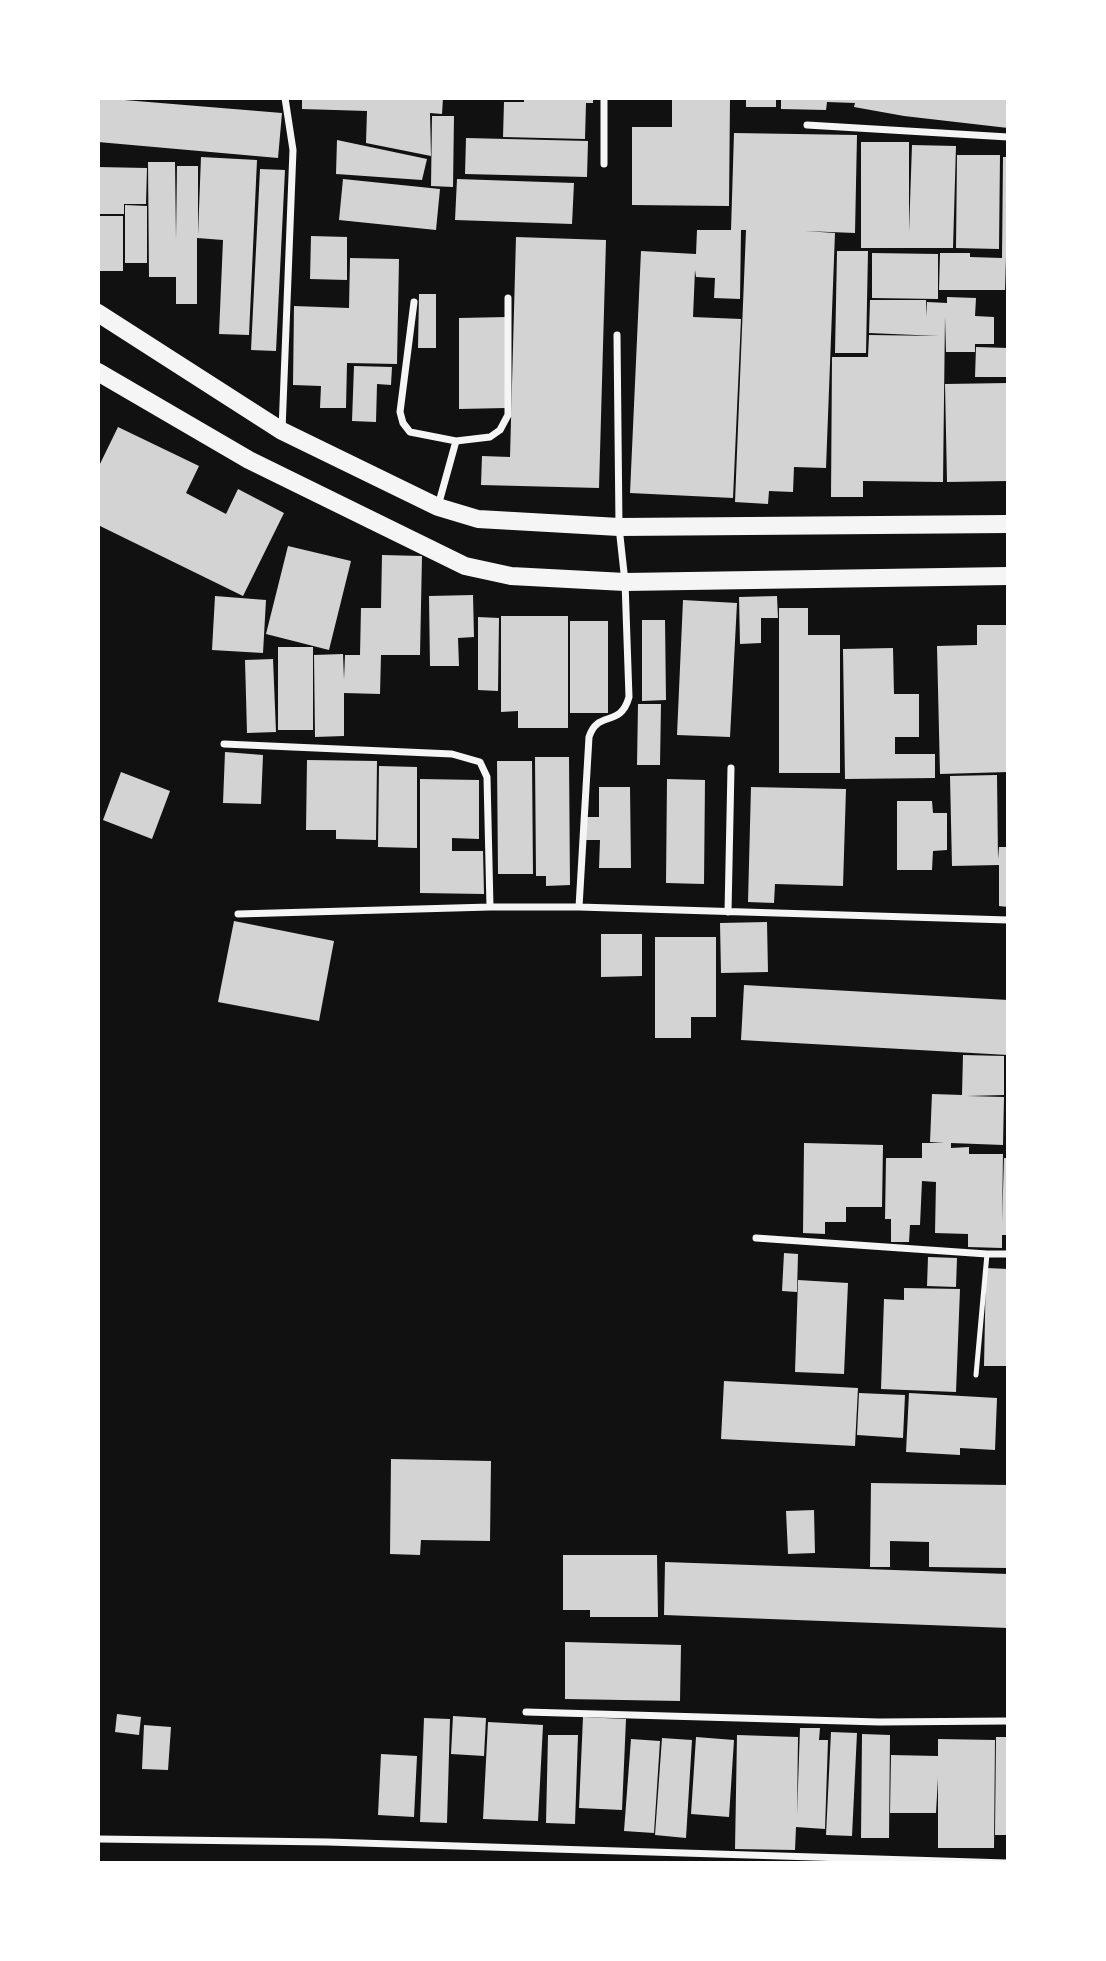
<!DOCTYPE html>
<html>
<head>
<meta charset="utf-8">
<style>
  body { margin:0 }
  #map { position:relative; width:1106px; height:1961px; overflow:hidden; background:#111; font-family:Signika,sans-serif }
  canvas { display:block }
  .frame { position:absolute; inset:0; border:100px solid #fff; pointer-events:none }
</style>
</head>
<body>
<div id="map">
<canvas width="1106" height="1961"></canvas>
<div class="frame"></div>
</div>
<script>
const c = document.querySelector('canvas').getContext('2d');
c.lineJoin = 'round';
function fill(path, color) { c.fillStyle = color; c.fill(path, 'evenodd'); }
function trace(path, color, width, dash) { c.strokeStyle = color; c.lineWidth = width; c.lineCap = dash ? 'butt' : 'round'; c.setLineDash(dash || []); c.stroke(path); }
const building = new Path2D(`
  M100,98L282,113L278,158L98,142Z
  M302,98H443L442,114L430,113L431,156L366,143L367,111L302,109Z
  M524,98H593V103H586L585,139L503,137L504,102H524Z
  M672,98H730L729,206L632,205V127H672Z
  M746,98H776V107H746Z
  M781,98H1008V128L904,116L854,107L855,103L827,102L826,110L781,109Z
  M432,116H454L453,187L431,186Z
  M734,133L857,135L855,233L805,231L835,233L826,468L794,467L793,492L769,491L768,504L735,502L746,230H741L740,299L714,298L715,278L696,277L695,270L693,317L741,319L733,498L630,493L641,251L696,254L697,230H731Z
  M466,138L588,141L587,177L465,174Z
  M337,140L427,159L422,180L336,174Z
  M861,142H909V232L912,145L956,146L953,248H861Z
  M957,155H1000L999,249L956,248Z
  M201,157L257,160L249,335L219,334L223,240L197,238V304H176V277H149L148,162H175L176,240L177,166H198V235Z
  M1003,157H1008V257H1006L1005,290H939L940,253H970V257L1002,258Z
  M98,167L147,168L146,204H124V214H98Z
  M260,169L285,170L276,351L251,350Z
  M343,179L440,189L436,230L339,220Z
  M457,179L574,183L572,224L455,220Z
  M125,205L147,206V263H125Z
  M98,216H123V271H98Z
  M311,236L347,237V280L310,279Z
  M516,237L606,240L599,488L481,485L482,456L510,457Z
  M837,251H868L866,353H835Z
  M872,253L938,254V299L872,298Z
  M350,258L399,259L397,364L347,363L346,408H320L321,386L293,385L294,306L349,308Z
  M419,294H436V348H418Z
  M947,297L976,298L975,316L994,317V344H975V352H946L945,316L943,482L863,481V497H831L832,357H868L869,335L939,336L869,333L870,300H926L927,317V302L947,303Z
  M507,317L506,408L459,409V318Z
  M976,347L1008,348V377H975Z
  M354,366L392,367L391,385L377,384L376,422L352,421Z
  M1008,383V481L947,482L945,384Z
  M118,427L199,466L186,493L226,514L238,489L284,513L243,596L98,525V468Z
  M288,546L351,561L329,650L266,634Z
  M382,555L422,556L420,655H381L380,694L344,693V736L315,737L314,655L343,654L344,680L345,655H360L361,608H381Z
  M473,595L474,637L458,638L459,666H430L429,596Z
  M215,596L266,600L263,653L212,650Z
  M777,596L778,618H761V643L740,644L739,597Z
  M683,600L737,603L730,737L677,735Z
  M779,608H808V635H840V773H779Z
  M501,616H568V728H518V711L501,712Z
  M478,617L499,618L498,691L478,690Z
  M642,620H665L666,700L642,701Z
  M570,621H608V713H570Z
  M977,625H1008V772L940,774L937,646L977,645Z
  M278,647H313V730H278Z
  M893,648L894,694H919V737H895V754H935V778L845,779L843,649Z
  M273,659L276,732L247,733L245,660Z
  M638,704H661L660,765H637Z
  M225,752L263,755L261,804L223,803Z
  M535,757H569L570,885L546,886V876H536Z
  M307,760L377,761L376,840L336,839V830H306Z
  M497,761H532L533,874H498Z
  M379,766L417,767V848L378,847Z
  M121,772L170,791L152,839L103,820Z
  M997,775L998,859L999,847H1008V907L999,906V865L952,866L950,776Z
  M420,779L479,780V839L452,838V851H483L484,894L420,893Z
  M667,779L705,780L704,884L666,883Z
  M599,787H630L631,868H599L600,840H586V817H599Z
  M751,787L846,789L843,886L775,884L774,903L748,902Z
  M897,801H932L933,813H947V850L933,851L932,870H897Z
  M234,921L334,941L319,1021L218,1002Z
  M767,922L768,972L721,973L720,923Z
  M601,934H642V976L601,977Z
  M655,937H716V1017H691V1038H655Z
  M744,985L1008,1000V1055L741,1040Z
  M963,1055L1004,1056V1095L967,1096L1004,1097L1003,1145L951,1143V1148L969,1147V1154H1003L1002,1223L1004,1158H1008V1235H1002V1248L968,1247V1234L935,1233L936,1182L922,1181L920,1225H910L909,1242H891V1219H885L886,1158H922V1143H944L930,1142L932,1094L962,1095Z
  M804,1143L883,1145L882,1207H846V1222H825V1234L803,1233Z
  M784,1253L798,1254L797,1292L782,1291Z
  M928,1257L957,1258L956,1287L927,1286Z
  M986,1268L1008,1269V1366H984Z
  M798,1280L848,1283L844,1374L795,1372Z
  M904,1288L960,1289L956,1392L881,1389L884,1299L904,1300Z
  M724,1381L858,1388L855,1446L721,1439Z
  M859,1393L905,1395L903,1438L857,1435Z
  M909,1393L997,1398L995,1450L960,1448V1455L906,1452Z
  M391,1459L491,1461L490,1541L421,1540L420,1555L390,1554Z
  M871,1483L1008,1485V1568L929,1567V1542L890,1541V1567H870Z
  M814,1510L815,1553L788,1554L786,1511Z
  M563,1555H657L658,1617H590V1610H563Z
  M665,1562L1008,1574V1628L664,1615Z
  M565,1642L681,1645L680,1701L565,1699Z
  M117,1714L141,1717L139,1735L115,1732Z
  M453,1716L486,1718L484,1756L451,1754Z
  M583,1717L626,1719L622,1810L579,1808Z
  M424,1718L450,1719L447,1823L420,1822Z
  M488,1722L543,1725L538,1821L483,1819Z
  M144,1725L171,1727L168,1770L142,1769Z
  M800,1728H820L819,1740H828L825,1829L796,1827L795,1850L735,1849L737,1735L798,1737L797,1815Z
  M831,1732L857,1733L852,1836L826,1835Z
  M862,1734L890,1735L889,1838H861Z
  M548,1735H578L575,1824L546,1823Z
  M696,1737L734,1740L729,1817L691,1814Z
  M996,1737H1008V1835H995Z
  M662,1738L692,1740L686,1838L655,1835Z
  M631,1739L660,1741L654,1833L624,1831Z
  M938,1739L995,1740L994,1848H938V1778L936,1813H890L891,1755L938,1756Z
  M381,1754L417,1756L414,1817L378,1815Z`);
const service = new Path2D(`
  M976,1375L987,1254`);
const minor = new Path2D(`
  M604,98V164
  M807,125L1008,137
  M414,302L400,412L403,423L410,432L456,441L438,506
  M282,430L293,150L285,98
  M456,441L490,437L500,430L508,415V298
  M224,744L452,754L480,762L487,777L490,907
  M579,907L589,737C598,709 620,729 629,697L625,582L619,527L617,335
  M728,912L731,768
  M238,914L490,907H579L1008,920
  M756,1238L987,1254H1008
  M526,1712L879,1722L1008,1721
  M98,1839L328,1842L1007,1863`);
const primary = new Path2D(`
  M98,313L282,431L438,507L478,519L619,527L1008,524
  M98,372L249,460L465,566L511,576L625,582L1008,576`);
fill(building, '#d3d3d3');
trace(service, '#f5f5f5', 5);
trace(minor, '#f5f5f5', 7);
trace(primary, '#f5f5f5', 18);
</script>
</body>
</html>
